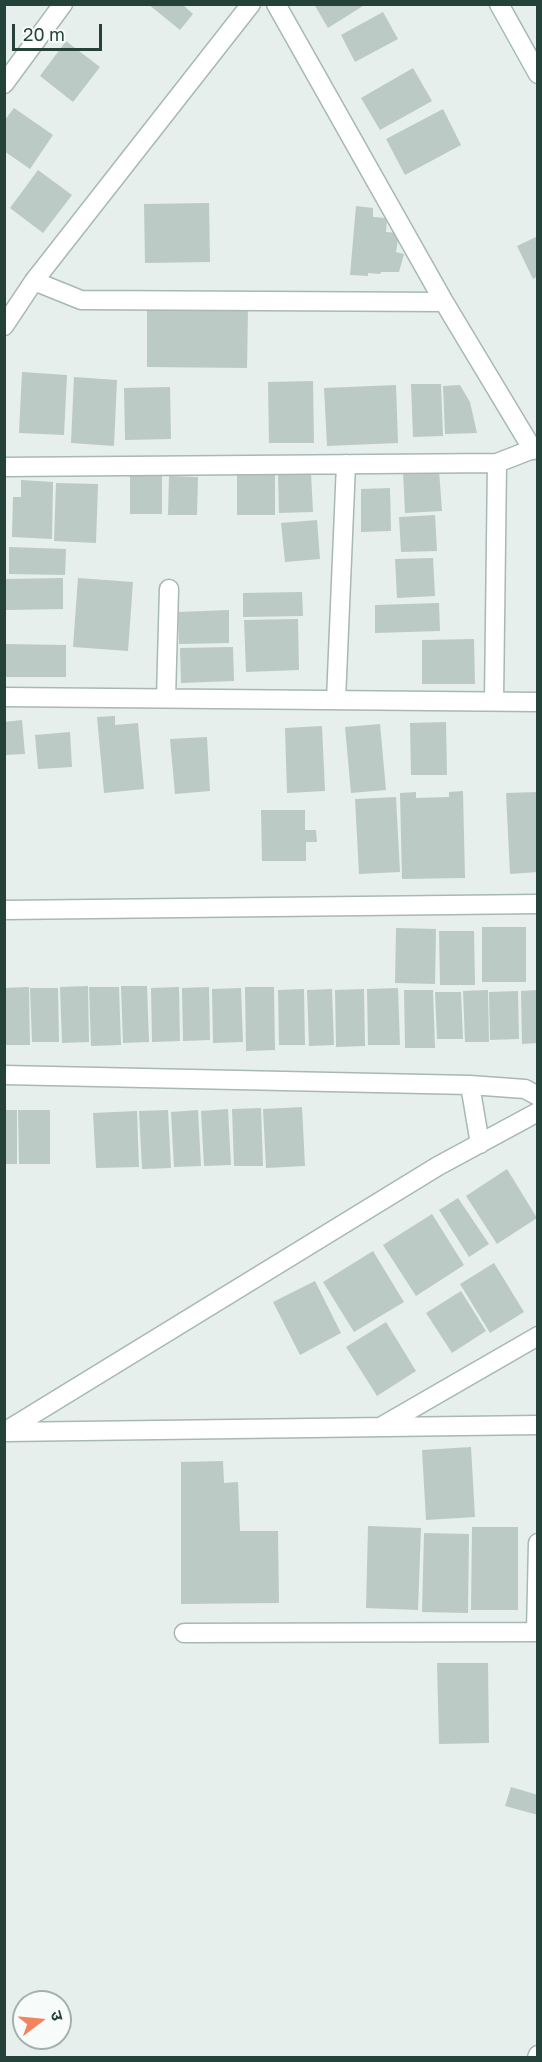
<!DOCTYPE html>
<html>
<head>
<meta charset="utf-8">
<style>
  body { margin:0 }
  #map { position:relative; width:542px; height:2062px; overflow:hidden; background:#e6efeb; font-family:"Golos Text","Noto Sans Devanagari",sans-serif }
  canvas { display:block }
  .frame { position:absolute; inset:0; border:6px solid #24423a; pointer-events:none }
  .north { position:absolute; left:12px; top:1990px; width:60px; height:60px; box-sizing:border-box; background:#f7fbf9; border:2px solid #a3b1ad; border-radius:50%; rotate:74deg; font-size:16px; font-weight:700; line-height:24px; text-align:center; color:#24423a }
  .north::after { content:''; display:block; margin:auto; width:21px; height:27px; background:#f4845f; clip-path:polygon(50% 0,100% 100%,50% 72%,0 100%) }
  .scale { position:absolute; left:12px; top:24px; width:90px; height:27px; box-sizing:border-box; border:3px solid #24423a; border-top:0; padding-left:8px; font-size:18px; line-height:21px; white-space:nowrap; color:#24423a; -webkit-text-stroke:4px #f7fbf9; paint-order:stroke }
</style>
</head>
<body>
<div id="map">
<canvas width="542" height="2062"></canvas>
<div class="frame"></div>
<div class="north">उ</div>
<div class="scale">20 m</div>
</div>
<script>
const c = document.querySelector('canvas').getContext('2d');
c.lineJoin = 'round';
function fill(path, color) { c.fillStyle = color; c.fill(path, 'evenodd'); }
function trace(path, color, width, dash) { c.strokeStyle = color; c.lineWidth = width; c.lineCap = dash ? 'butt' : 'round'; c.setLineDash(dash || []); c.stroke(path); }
const building = new Path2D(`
  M148,4H182L193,14L180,30Z
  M314,4H366L328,28Z
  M383,12L398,39L355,62L341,35Z
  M66,41L100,67L73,102L40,76Z
  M413,68L432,101L380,130L361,98Z
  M14,108L53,135L30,169L4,151V121Z
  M443,109L461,145L405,175L386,139Z
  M38,170L72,195L43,233L10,208Z
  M209,203L210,262L145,263L144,204Z
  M356,206L373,208V217L387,218L386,232L399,233L396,252L404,254L399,272H381L380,274L368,273V276L350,275Z
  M538,236V276L533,279L517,246Z
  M147,308L248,311L247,368L147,367Z
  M22,372L67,375L64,435L19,433Z
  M74,377L117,380L114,446L71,443Z
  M313,381L314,443H269L268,382Z
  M411,384H441L443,436L413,437Z
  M396,385L398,443L327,446L324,388Z
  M460,385L470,402L477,433L445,434L443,386Z
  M170,387L171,439L125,440L124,388Z
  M439,470L442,511L405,513L403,472Z
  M311,473L313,512L279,513L278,475Z
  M237,475H275V515H237Z
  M130,476H162V514H130Z
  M169,476L198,477L197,515H168Z
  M21,480L53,482L52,539L12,537L13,497H21Z
  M56,483L98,484L96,543L54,541Z
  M390,488L391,531L361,532V489Z
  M435,515L437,551L401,552L399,517Z
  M317,520L320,559L285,562L281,523Z
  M9,547L66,549L65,575L9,574Z
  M433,558L435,596L397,598L395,559Z
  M63,578V609L6,610V579Z
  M78,578L133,582L128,651L73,647Z
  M302,592L303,616L243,617V593Z
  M439,603L440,631L375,633V605Z
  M229,610V643L179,644L178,612Z
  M298,619L299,670L246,672L244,620Z
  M474,639L475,684H422V640Z
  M4,644L66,645V677H4Z
  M233,647L234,681L181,683L180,648Z
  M115,716V725L138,723L144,789L104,793L97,717Z
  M22,720L25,754L4,755V722Z
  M446,722L447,775H411L410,723Z
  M380,724L386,790L351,793L345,727Z
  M322,726L325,791L287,793L285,728Z
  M70,732L72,767L38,769L35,735Z
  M207,737L210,791L175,794L170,739Z
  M463,791L465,878L402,879L400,793L416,792V798L449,797V792Z
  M538,792V872L510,874L506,793Z
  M396,797L400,872L359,874L355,799Z
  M261,810H305V830H316L317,842H306V861H262Z
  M482,927H526V982H482Z
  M396,928L436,929L435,984L395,983Z
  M439,931H474L475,985H440Z
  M88,986L89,1042L62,1043L60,987Z
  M121,986H147L149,1042L123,1043Z
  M29,987L30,1045H4V988Z
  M89,987H119L121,1045L91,1046Z
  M179,987L180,1041L152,1042L151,988Z
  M209,987L210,1040L183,1041L182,988Z
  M245,987H274L275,1050L246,1051Z
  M30,988H58L59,1042H32Z
  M241,988L243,1042L213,1043L212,989Z
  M398,988L400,1045H368L367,989Z
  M304,989L305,1045H279L278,990Z
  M332,989L334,1045L309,1046L307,990Z
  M364,989L365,1046L336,1047L335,990Z
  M404,990H433L435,1048H405Z
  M488,990L489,1042H465L463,991Z
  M538,990V1043L522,1044L521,991Z
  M518,991L519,1039L490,1040L489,992Z
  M435,992H461L463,1039H437Z
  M302,1107L305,1166L266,1168L263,1109Z
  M261,1108L263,1166H234L232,1109Z
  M228,1109L231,1165L204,1166L201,1111Z
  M4,1110H17V1164H4Z
  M18,1110H50V1164H19Z
  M168,1110L171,1168L142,1169L139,1111Z
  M198,1110L201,1166L174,1167L171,1112Z
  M137,1111L139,1167L96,1168L93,1113Z
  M507,1169L537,1218L497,1244L466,1196Z
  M458,1198L489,1244L469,1257L439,1210Z
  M432,1214L464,1265L416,1296L383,1245Z
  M373,1251L404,1302L354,1332L323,1282Z
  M494,1263L524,1312L490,1333L460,1284Z
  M315,1281L341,1333L300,1355L273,1302Z
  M461,1291L486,1331L452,1353L426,1313Z
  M386,1322L416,1371L377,1396L346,1347Z
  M471,1447L475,1517L426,1520L422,1450Z
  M223,1461L224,1483L238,1482L240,1531H278L279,1603L181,1604V1462Z
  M368,1526L421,1528L418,1610L366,1608Z
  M472,1527H518V1610H471Z
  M424,1533L469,1534L468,1613L422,1612Z
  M437,1663H488L489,1743L439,1744Z
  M511,1787L538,1795V1815L505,1806Z`);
const street = new Path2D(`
  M276,4L444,302L533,450
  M4,84L63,4
  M34,281L81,300L444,302
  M4,326L34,281L251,4
  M4,467L497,463L538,447
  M4,697L538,702
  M166,698L169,589
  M336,700L346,464
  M494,701L497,463
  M4,910L538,904
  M4,1075L470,1085L525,1089L538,1096
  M470,1085L480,1144
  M382,1426L538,1336
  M4,1432L438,1166L538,1112
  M5,1432L538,1425
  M536,1632L538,1543
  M184,1633L538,1632
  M537,2058L538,2055`);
const secondary = new Path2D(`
  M499,4L538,74`);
fill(building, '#bbcac4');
trace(street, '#a8b8b2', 21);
trace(secondary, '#a4bbb3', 21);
trace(street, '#fff', 18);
trace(secondary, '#fff', 18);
</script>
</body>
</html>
